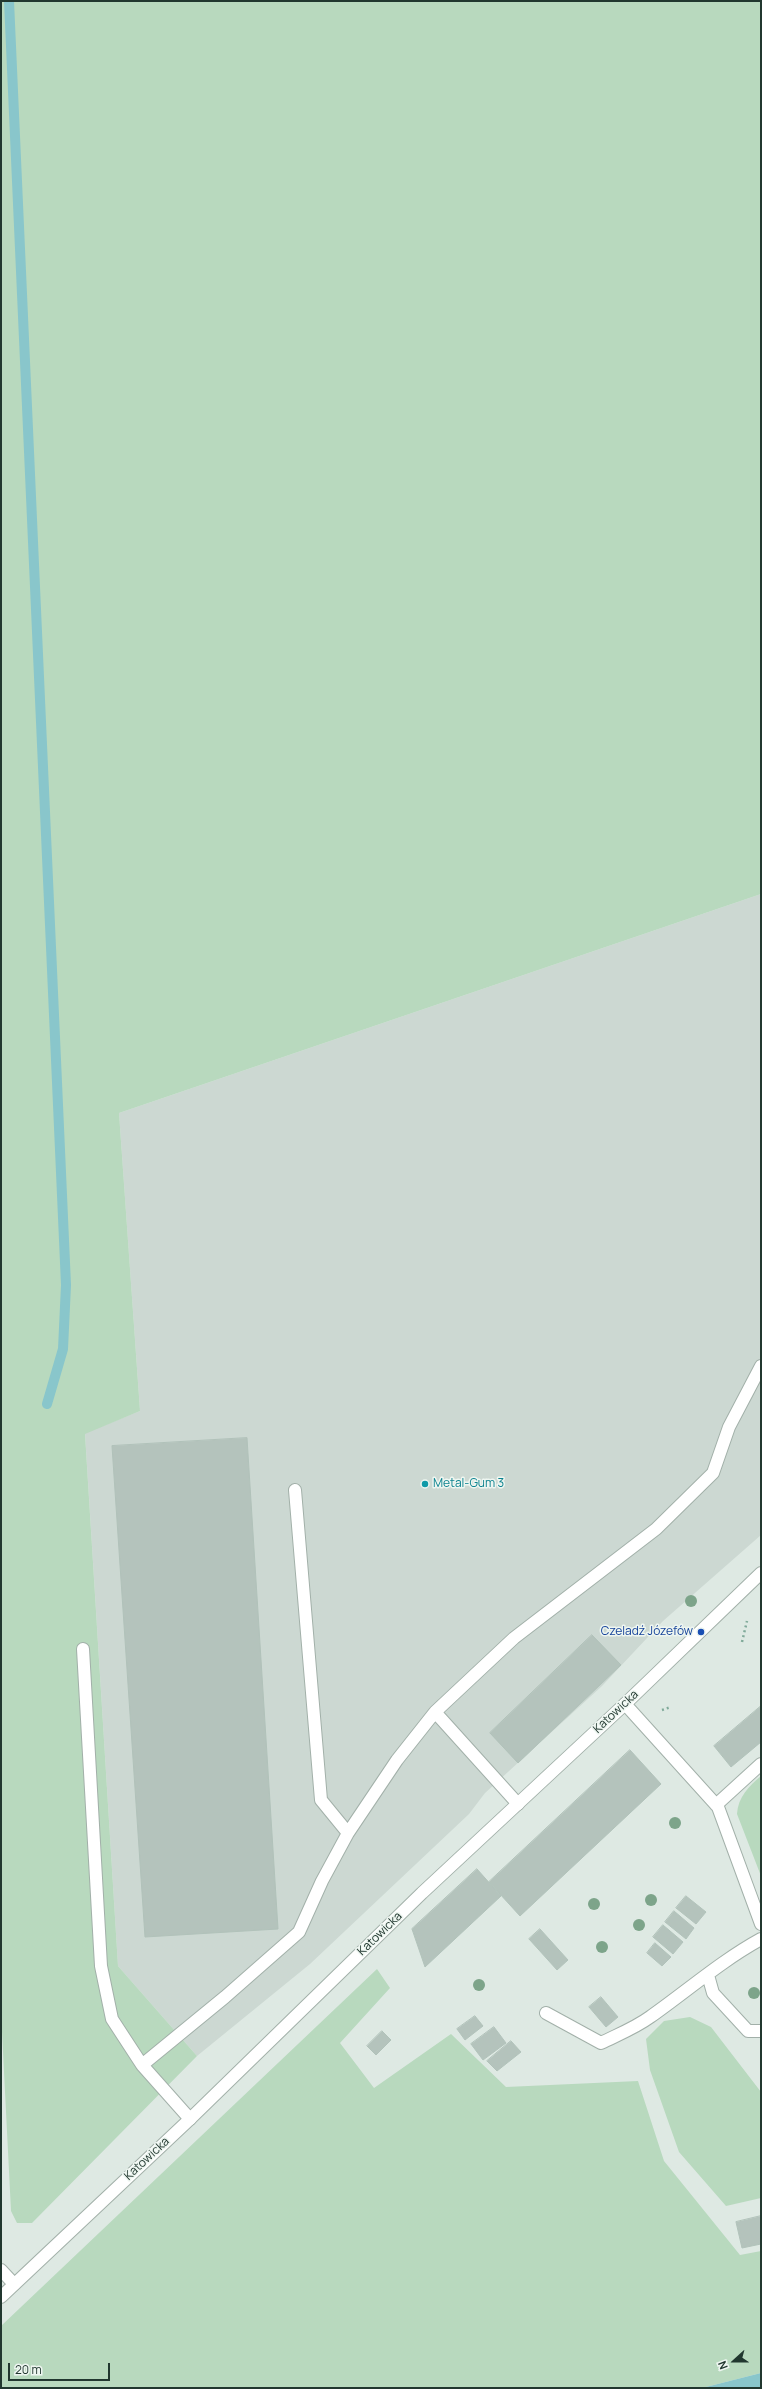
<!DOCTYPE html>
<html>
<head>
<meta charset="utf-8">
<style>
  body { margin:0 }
  #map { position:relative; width:762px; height:2389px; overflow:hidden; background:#dee9e3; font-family:Manrope,sans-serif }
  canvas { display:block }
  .frame { position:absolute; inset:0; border:2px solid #21372f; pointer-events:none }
  .north { position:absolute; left:714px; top:2341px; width:40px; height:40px; -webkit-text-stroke:3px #eef6f1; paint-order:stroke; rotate:249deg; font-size:11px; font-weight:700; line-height:16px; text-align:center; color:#21372f }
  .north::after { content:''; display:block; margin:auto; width:14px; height:18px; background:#21372f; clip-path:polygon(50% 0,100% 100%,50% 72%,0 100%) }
  .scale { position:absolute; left:8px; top:2363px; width:102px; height:18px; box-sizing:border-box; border:2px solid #21372f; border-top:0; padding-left:5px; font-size:12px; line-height:14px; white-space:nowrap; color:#21372f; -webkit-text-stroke:3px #eef6f1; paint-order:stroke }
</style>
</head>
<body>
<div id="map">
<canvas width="762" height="2389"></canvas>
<div class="frame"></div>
<div class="north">N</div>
<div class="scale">20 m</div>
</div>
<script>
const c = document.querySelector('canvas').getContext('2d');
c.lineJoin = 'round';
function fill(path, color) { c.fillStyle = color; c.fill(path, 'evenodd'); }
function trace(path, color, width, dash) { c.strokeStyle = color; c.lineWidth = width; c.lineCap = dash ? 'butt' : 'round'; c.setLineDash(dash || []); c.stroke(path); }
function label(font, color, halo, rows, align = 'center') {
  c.font = font + ' Manrope,sans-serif'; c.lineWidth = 3; c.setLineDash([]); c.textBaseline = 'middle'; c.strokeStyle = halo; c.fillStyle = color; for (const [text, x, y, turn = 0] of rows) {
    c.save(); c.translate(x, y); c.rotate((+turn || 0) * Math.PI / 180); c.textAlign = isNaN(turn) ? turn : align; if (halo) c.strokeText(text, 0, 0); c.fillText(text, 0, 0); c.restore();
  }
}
const built = new Path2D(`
  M761,894V1535L663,1621L602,1686L485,1793L469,1814L310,1964L197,2056L118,1966L85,1433L140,1411L119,1113Z`);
const green = new Path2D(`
  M1,1H761V894L119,1113L140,1411L85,1434L118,1966L197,2056L32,2223H17L11,2211L1,2012Z
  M761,1776V1876L737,1814C738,1797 749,1786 761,1776Z
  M377,1969L390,1988L340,2043L374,2088L451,2034L506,2087L638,2081L664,2161L740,2255L761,2251V2373L702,2388H1V2326Z
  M690,2017L711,2027L761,2092V2198L726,2206L679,2152L650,2070L646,2039L664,2021Z`);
const water = new Path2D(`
  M761,2373V2388H702Z`);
const stream = new Path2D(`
  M9,1L66,1285L63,1349L47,1404`);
const building = new Path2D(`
  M247,1438L278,1929L145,1937L112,1446Z
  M592,1635L621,1665L518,1763L490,1733Z
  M761,1706V1742L731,1767L714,1746Z
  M630,1750L661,1784L520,1916L489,1882Z
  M477,1869L501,1896L425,1967L412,1929Z
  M686,1896L706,1912L696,1924L676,1908Z
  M674,1911L694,1928L686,1939L665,1922Z
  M663,1925L683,1942L673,1954L653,1937Z
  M540,1929L568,1960L557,1970L529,1939Z
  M655,1943L671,1957L662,1966L647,1953Z
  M601,1997L618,2017L606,2027L589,2007Z
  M475,2016L483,2026L465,2040L457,2029Z
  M494,2027L506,2043L483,2060L471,2044Z
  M382,2031L391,2040L376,2055L367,2046Z
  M511,2041L521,2052L497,2071L487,2061Z
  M761,2216V2244L742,2248L736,2222Z`);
const path = new Path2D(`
  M742,1642L747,1621
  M662,1710L671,1707`);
const service = new Path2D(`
  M295,1490L321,1800L348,1833L397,1760L435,1712L518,1804
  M83,1649L101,1966L112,2019L142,2065L190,2119
  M625,1704L718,1807L761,1924
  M435,1712L514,1638L656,1529L713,1473L729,1427L761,1366
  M716,1805L761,1764
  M708,1975L713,1993L748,2031H761
  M546,2013L601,2043C617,2035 635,2028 650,2017C687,1991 721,1961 761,1939
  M142,2065L225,1997L299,1932L322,1881L348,1833`);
const minor = new Path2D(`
  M1,2270L14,2284`);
const tertiary = new Path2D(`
  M1,2297L190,2119L422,1893L625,1704L761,1573`);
const trees = [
  [691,1601],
  [675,1823],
  [651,1900],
  [594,1904],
  [639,1925],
  [602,1947],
  [479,1985],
  [754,1993]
];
const markers = [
  [425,1484,4,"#0f9aa8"],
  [701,1632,4,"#1a4fb4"]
];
const cultureNames = [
  ["Metal-Gum 3",433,1484]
];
const transitNames = [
  ["Czeladź Józefów",693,1632]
];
const streetNames = [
  ["Katowicka",616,1712,-43],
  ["Katowicka",380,1934,-44],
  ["Katowicka",147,2159,-43]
];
fill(built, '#ccd8d2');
fill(green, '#b8d9be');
fill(water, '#89c6cb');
trace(stream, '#89c6cb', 10);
fill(building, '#b4c3bc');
trace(building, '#b1c2ba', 1);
trace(service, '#a2b0a9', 14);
trace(minor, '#a2b0a9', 14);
trace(tertiary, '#a2b0a9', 14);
trace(path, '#80aa9a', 2.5, [2, 3]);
trace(service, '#fff', 12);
trace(minor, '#fff', 12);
trace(tertiary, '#fff', 12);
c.fillStyle = '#7da48a';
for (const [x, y] of trees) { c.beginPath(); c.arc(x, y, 6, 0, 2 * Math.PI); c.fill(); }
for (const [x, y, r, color] of markers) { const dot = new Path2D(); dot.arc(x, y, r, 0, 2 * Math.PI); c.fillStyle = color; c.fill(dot); trace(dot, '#eef6f1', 1.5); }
label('12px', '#0d838f', '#eef6f1', cultureNames, 'left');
label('12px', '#164399', '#eef6f1', transitNames, 'right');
label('12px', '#21372f', '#eef6f1', streetNames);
</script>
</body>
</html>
